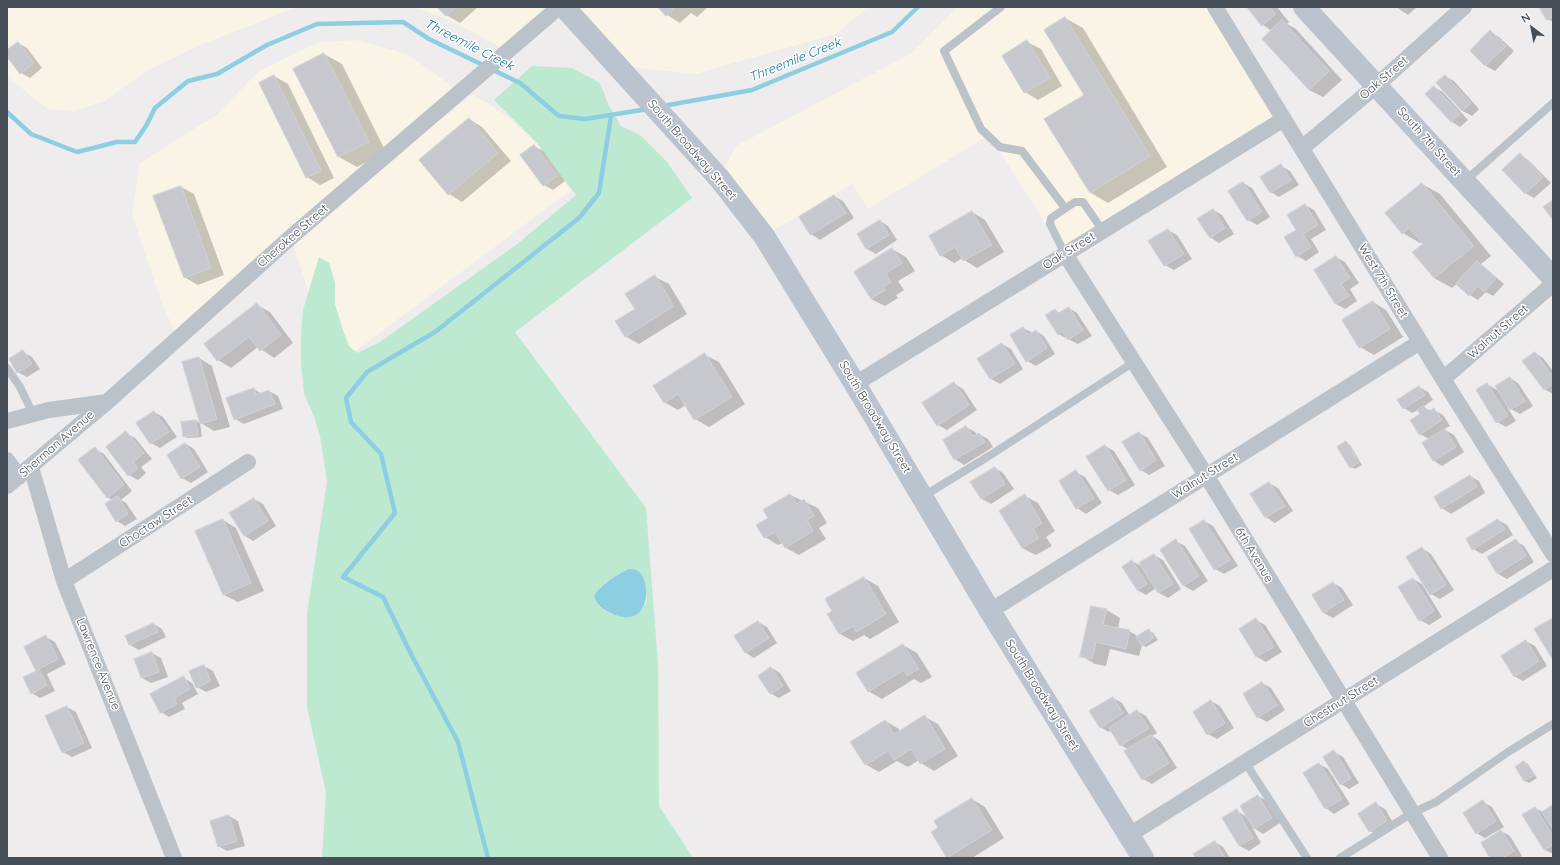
<!DOCTYPE html>
<html>
<head>
<meta charset="utf-8">
<style>
  body { margin:0 }
  #map { position:relative; width:1560px; height:865px; overflow:hidden; background:#eeecec; font-family:Quicksand,sans-serif }
  canvas { display:block }
  .frame { position:absolute; inset:0; border:8px solid #464e57; pointer-events:none }
  .north { position:absolute; left:1512px; top:8px; width:40px; height:40px; -webkit-text-stroke:3px #fff; paint-order:stroke; rotate:328deg; font-size:11px; font-weight:700; line-height:16px; text-align:center; color:#464e57 }
  .north::after { content:''; display:block; margin:auto; width:14px; height:18px; background:#464e57; clip-path:polygon(50% 0,100% 100%,50% 72%,0 100%) }
</style>
</head>
<body>
<div id="map">
<canvas width="1560" height="865"></canvas>
<div class="frame"></div>
<div class="north">N</div>
</div>
<script>
const c = document.querySelector('canvas').getContext('2d');
c.lineJoin = 'round';
function fill(path, color) { c.fillStyle = color; c.fill(path, 'evenodd'); }
function trace(path, color, width, dash) { c.strokeStyle = color; c.lineWidth = width; c.lineCap = dash ? 'butt' : 'round'; c.setLineDash(dash || []); c.stroke(path); }
function label(font, color, halo, rows, align = 'center') {
  c.font = font + ' Quicksand,sans-serif'; c.lineWidth = 3; c.setLineDash([]); c.textBaseline = 'middle'; c.strokeStyle = halo; c.fillStyle = color; for (const [text, x, y, turn = 0] of rows) {
    c.save(); c.translate(x, y); c.rotate((+turn || 0) * Math.PI / 180); c.textAlign = isNaN(turn) ? turn : align; if (halo) c.strokeText(text, 0, 0); c.fillText(text, 0, 0); c.restore();
  }
}
const commercial = new Path2D(`
  M7,7H301L293,9L200,45L145,72L105,101L73,111L48,109L7,77Z
  M413,7H559L508,51L450,20Z
  M564,7H868L836,34L695,74L619,66Z
  M958,7H1215L1284,119L1065,254L989,135L868,209L852,184L764,236L719,178L736,146L910,54Z
  M356,40L407,54L456,89L298,231L473,94L505,115L536,142L571,190L341,362L325,344L291,237L178,338L162,304L132,215L140,163L216,115L259,71L319,42Z`);
const green = new Path2D(`
  M532,66L572,68L600,83L609,106L621,126L640,135L667,162L692,198L515,332L646,508L658,664L659,806L693,858H322L326,792L307,707V614L327,481L320,436L314,416L304,394L301,363V336L303,310L319,257L329,263L335,283V304L343,330L349,346L357,353L380,342L516,245L576,195L536,142L494,100ZM629,569L636,570L640,573L647,598L646,603L641,610C623,614 613,619 598,605L600,587L618,574Z`);
const water = new Path2D(`
  M629,569C631,569 634,569 636,570C652,575 653,633 611,613C602,609 597,605 594,596C598,587 620,572 629,569Z`);
const shadow = new Path2D(`
  M439,7H478L460,23L446,15Z
  M659,7H708L697,17L691,13L680,23L667,15Z
  M1248,7H1277L1289,22L1287,24L1296,29L1342,80L1323,97L1309,90L1272,31L1263,25Z
  M1396,7H1417L1408,15Z
  M1541,7H1553V22L1548,19Z
  M1065,18L1083,28L1167,167L1108,203L1091,193L1085,95Z
  M1490,32L1499,37L1514,51L1495,71L1486,66L1471,51Z
  M1027,42L1041,49L1062,86L1038,100L1025,92L1003,56Z
  M18,43L27,48L42,68L30,78L21,73L7,56V52Z
  M324,54L342,64L386,152L357,167L339,157L295,69Z
  M274,76L288,84L334,178L320,185L307,177Z
  M1445,76L1454,81L1479,109L1472,116L1463,111L1438,83Z
  M1434,87L1443,92L1468,120L1460,127L1452,122L1426,94Z
  M469,119L482,127L511,161L462,202L449,194Z
  M534,146L543,151L565,181L553,190L544,185Z
  M1520,154L1528,160L1551,183L1534,198L1525,193Z
  M1281,166L1290,171L1299,185L1279,197L1271,192Z
  M1243,183L1252,188L1270,217L1257,225L1248,220Z
  M1422,184L1440,194L1491,256L1481,264L1504,284L1493,296L1486,292L1478,300L1470,295L1457,284L1452,288L1434,278L1424,244L1422,242L1420,243L1403,233Z
  M181,187L194,194L224,275L198,285L184,277Z
  M834,196L843,201L854,218L820,240L811,234Z
  M1305,205L1314,210L1326,230L1311,239L1319,252L1306,261L1297,256V230Z
  M1213,210L1222,215L1234,234L1219,243L1210,237Z
  M972,212L985,220L1004,252L977,268L964,260L963,258L954,263L941,255Z
  M880,221L888,226L897,240L876,254L867,249L858,234Z
  M1168,230L1177,235L1192,259L1174,270L1165,265Z
  M892,249L906,257L915,271L898,281L904,290L896,295L898,298L885,306L871,299Z
  M1336,257L1345,262L1359,283L1350,289L1357,301L1345,309L1336,304L1315,270Z
  M655,277L669,284L687,314L639,344L625,336L636,310Z
  M1373,302L1386,310L1403,337L1374,355L1360,347Z
  M257,305L270,312L293,343L274,358L258,347L231,368L218,360Z
  M1069,308L1077,313L1092,336L1078,344L1058,334L1055,310L1060,313Z
  M1023,328L1033,333L1036,331L1044,336L1055,354L1036,366L1027,361Z
  M1002,344L1011,349L1023,369L1000,384L991,379L979,359Z
  M23,352L32,357L40,369L27,377L18,372Z
  M1535,353L1543,358L1553,371V394L1544,389Z
  M705,355L719,362L745,404L709,427L695,419L686,405L678,410L664,402Z
  M199,358L212,366L230,427L214,431L201,423Z
  M1510,378L1518,383L1533,406L1520,414L1507,407L1516,421L1506,427L1497,422L1487,384L1500,392Z
  M955,384L963,389L977,410L947,430L938,425L924,403Z
  M1419,387L1428,392L1433,400L1423,407L1431,411L1434,410L1443,415L1450,426L1444,429L1454,435L1464,452L1442,466L1434,461L1430,440L1420,434L1421,414L1418,410L1412,413L1404,408Z
  M254,389L262,394L269,391L278,396L283,409L244,424L235,419Z
  M154,412L163,417L177,437L160,448L151,443Z
  M196,421L200,423L202,437L188,438L183,436L182,423Z
  M966,427L975,432L977,435L979,434L988,439L993,447L964,465L955,459L944,441Z
  M126,433L135,438L152,459L141,467L146,473L138,480L129,475Z
  M1139,433L1148,438L1165,466L1149,475L1141,470Z
  M1346,443L1350,445L1362,465L1355,469L1351,467Z
  M186,444L194,449L208,472L191,483L182,478Z
  M1105,446L1114,451L1135,485L1118,495L1109,490Z
  M95,449L104,454L132,491L121,500L126,503L137,519L125,526L117,521L113,500L108,498L79,460Z
  M995,468L1003,473L1014,489L991,504L982,499L972,482Z
  M1076,472L1085,477L1102,503L1086,514L1077,508L1060,482Z
  M1470,476L1479,481L1485,493L1451,514L1442,508L1435,497Z
  M1269,483L1278,488L1293,511L1275,523L1266,517Z
  M790,495L818,508L827,523L819,528L826,539L799,555L786,548L783,543L778,545L765,537L770,518Z
  M1025,496L1038,503L1055,531L1046,537L1052,546L1036,555L1022,548Z
  M254,499L263,504L276,526L253,541L245,536L231,514Z
  M223,520L236,528L264,591L238,602L224,595L196,532Z
  M1498,520L1507,525L1513,535L1482,554L1473,549Z
  M1204,521L1213,526L1238,566L1224,574L1215,569Z
  M1176,541L1185,546L1208,581L1193,591L1184,586L1162,550Z
  M1516,541L1524,546L1534,562L1507,579L1498,574L1488,558Z
  M1422,548L1431,554L1454,590L1440,599L1431,594Z
  M1154,555L1163,560L1181,589L1168,598L1159,593L1156,588L1146,595L1137,590L1132,561L1143,567Z
  M864,578L878,586L899,622L870,639L864,635L853,641L840,634L829,614L834,612Z
  M1413,579L1422,584L1442,617L1429,625L1420,620Z
  M1333,583L1342,588L1353,605L1333,618L1324,613L1313,595Z
  M1107,610L1120,618L1118,629L1129,631L1139,637L1149,630L1153,633L1158,640L1146,647L1142,645L1139,656L1110,649L1106,666L1095,664L1081,656Z
  M1256,620L1265,625L1282,652L1266,662L1257,657L1240,630Z
  M758,622L767,627L777,643L754,658L746,653Z
  M154,624L162,629L166,637L139,650L130,645L127,637Z
  M46,637L55,642L66,664L47,674L55,691L40,698L32,693Z
  M1526,641L1535,646L1547,666L1523,681L1514,676Z
  M903,645L917,653L932,677L921,683L914,679L882,699L868,691Z
  M152,653L161,658L168,677L151,683L142,678Z
  M204,666L213,671L220,686L206,692L197,687Z
  M772,668L780,673L791,691L779,698L770,693Z
  M184,678L192,683L198,694L182,703L185,709L169,717L161,712Z
  M1262,683L1271,688L1285,710L1267,722L1258,717Z
  M1113,698L1122,703L1130,716L1137,711L1146,716L1157,733L1152,736L1160,741L1177,768L1152,784L1143,779L1129,750L1121,745L1112,730L1109,732L1100,727Z
  M1211,701L1220,706L1234,728L1217,739L1208,734Z
  M67,707L76,712L92,748L72,757L63,752Z
  M925,717L938,724L958,756L934,771L921,763L919,760L908,767L897,761L879,772L865,764L885,721L899,729L900,732Z
  M1334,752L1343,757L1359,783L1349,789L1341,784Z
  M1524,762L1528,764L1537,778L1529,783L1525,781L1516,767Z
  M1319,764L1328,769L1350,804L1334,814L1326,808Z
  M1258,796L1267,801L1280,823L1263,834L1252,827L1261,843L1249,851L1240,846L1224,818L1237,811L1247,817Z
  M972,799L985,807L1004,838L972,858H949L948,857L940,828Z
  M1483,802L1492,807L1504,827L1485,838L1476,833Z
  M1376,804L1385,809L1395,826L1379,836L1370,831Z
  M1553,806V854L1545,850L1523,815L1535,808L1543,812Z
  M229,816L238,821L245,846L227,851L218,846Z
  M1501,831L1510,836L1522,856L1518,858H1491Z
  M1215,842L1223,847L1230,858H1197Z`);
const stream = new Path2D(`
  M491,69L520,83L559,116L585,119L648,109
  M663,106L752,90L892,32L918,7
  M7,112L31,134L77,152L117,142H135L146,126L155,108L188,81L217,74L267,45L317,24L403,22L429,39L485,66
  M488,858L458,742L412,656L383,597L343,577L395,513L381,454L351,422L346,398L367,372L435,332L579,218L599,193L611,116`);
const building = new Path2D(`
  M437,7H456L446,16Z
  M658,7H676L666,16Z
  M1247,7H1270L1276,14L1262,26Z
  M1539,7H1553V16L1547,20Z
  M1065,17L1150,156L1090,193L1044,119L1084,95L1044,30Z
  M1282,20L1329,71L1309,90L1262,39Z
  M1490,30L1506,46L1485,66L1470,51Z
  M1027,40L1050,78L1024,93L1002,56Z
  M18,42L34,63L20,74L7,57V50Z
  M324,53L369,142L338,157L293,69Z
  M274,75L321,171L306,178L259,83Z
  M1445,75L1471,103L1462,111L1436,83Z
  M1434,86L1460,114L1451,122L1425,94Z
  M469,118L498,153L448,195L419,160Z
  M534,145L557,176L543,186L520,155Z
  M1520,153L1543,177L1525,194L1502,170Z
  M1281,164L1291,180L1270,193L1260,177Z
  M1243,182L1262,212L1247,221L1228,191Z
  M1422,183L1474,246L1434,278L1412,252L1423,244L1409,228L1402,234L1385,213Z
  M181,186L211,268L184,278L153,196Z
  M834,195L846,213L810,235L799,217Z
  M1553,200V220L1543,207Z
  M1305,204L1318,225L1303,234L1311,247L1296,257L1284,237L1296,230L1287,215Z
  M1213,209L1225,228L1210,238L1197,219Z
  M972,211L992,245L963,261L955,247L940,256L929,236Z
  M880,220L889,235L866,249L857,234Z
  M1168,229L1184,254L1164,266L1148,241Z
  M892,248L902,263L886,273L891,282L883,287L885,290L871,299L854,272Z
  M1336,256L1350,278L1341,284L1349,296L1335,304L1314,270Z
  M1477,261L1496,278L1484,292L1478,286L1469,296L1456,284Z
  M655,275L674,306L625,337L615,321L635,309L625,294Z
  M1373,301L1390,329L1359,348L1342,320Z
  M257,303L281,335L260,351L249,337L217,361L204,344Z
  M1069,307L1083,330L1068,340L1063,331L1058,335L1045,315L1055,309L1058,313Z
  M1023,327L1028,335L1036,330L1047,348L1026,362L1010,335Z
  M1002,343L1015,364L990,379L977,359Z
  M23,350L32,364L17,373L9,359Z
  M1535,352L1553,377V384L1544,390L1522,361Z
  M705,353L732,397L694,420L678,394L664,403L653,386Z
  M199,357L217,419L200,424L182,362Z
  M1510,377L1525,401L1510,410L1495,386Z
  M954,382L969,405L937,426L922,403Z
  M1487,383L1508,416L1496,423L1476,390Z
  M1419,386L1425,395L1403,409L1397,400Z
  M254,388L256,395L269,390L275,404L234,420L226,398Z
  M1424,406L1428,412L1434,408L1442,420L1419,435L1410,420L1420,414L1417,410Z
  M154,411L169,432L150,444L136,423Z
  M196,420L198,435L183,437L181,422Z
  M966,426L973,436L979,433L985,442L954,460L943,440Z
  M1445,429L1456,447L1433,461L1422,443Z
  M126,431L144,453L133,462L138,468L128,476L106,447Z
  M1139,432L1156,460L1140,471L1122,442Z
  M1346,441L1359,462L1350,468L1337,447Z
  M185,443L200,467L181,479L167,455Z
  M1105,445L1126,480L1108,491L1086,457Z
  M95,447L124,485L107,498L78,460Z
  M995,467L1005,484L981,499L970,482Z
  M1076,470L1094,498L1076,509L1059,481Z
  M1470,475L1477,487L1441,509L1434,497Z
  M1269,482L1285,506L1265,518L1250,494Z
  M790,494L797,504L804,499L814,516L807,520L813,531L785,548L775,532L764,538L756,525L768,518L763,510Z
  M1025,494L1042,523L1033,529L1039,538L1022,548L999,511Z
  M118,496L128,514L116,522L105,504Z
  M254,498L268,521L244,536L229,513Z
  M223,519L251,583L223,595L195,531Z
  M1498,519L1505,529L1472,550L1466,539Z
  M1204,520L1230,560L1214,570L1189,529Z
  M1176,539L1199,576L1183,586L1160,550Z
  M1516,539L1526,556L1497,574L1487,557Z
  M1422,547L1446,585L1430,595L1406,557Z
  M1154,554L1173,584L1158,593L1139,563Z
  M1132,560L1147,584L1137,590L1122,567Z
  M864,577L886,614L856,632L853,626L839,634L827,614L832,611L825,599Z
  M1413,578L1434,611L1419,621L1398,587Z
  M1333,582L1344,600L1323,613L1312,595Z
  M1091,606L1107,609L1103,625L1130,630L1126,649L1096,642L1092,659L1080,657Z
  M1256,618L1274,647L1256,657L1239,629Z
  M1553,618V660L1534,629Z
  M758,621L769,638L745,653L734,636Z
  M154,623L158,632L129,645L125,636Z
  M1149,629L1154,638L1142,646L1136,637Z
  M46,635L58,659L39,669L47,685L31,694L23,677L36,671L24,647Z
  M1526,640L1539,661L1514,677L1501,656Z
  M903,644L919,669L907,676L904,670L868,692L856,673Z
  M152,652L159,672L141,678L134,659Z
  M204,665L211,681L196,688L189,671Z
  M771,667L783,686L770,694L758,676Z
  M184,676L190,689L174,698L177,704L160,713L150,694Z
  M1262,682L1277,705L1257,718L1243,694Z
  M1113,697L1123,713L1100,728L1089,711Z
  M1211,700L1225,723L1207,735L1193,712Z
  M67,706L84,743L62,753L45,716Z
  M1137,710L1149,728L1120,746L1109,728Z
  M925,715L945,749L920,764L911,749L894,760L888,751L865,765L850,742L885,720L894,734Z
  M1151,735L1169,763L1142,780L1124,751Z
  M1334,750L1351,778L1340,785L1323,757Z
  M1524,761L1534,775L1524,781L1515,767Z
  M1319,763L1342,799L1325,809L1303,773Z
  M1258,795L1272,818L1254,829L1240,806Z
  M972,798L992,830L947,858L931,832L938,828L934,821Z
  M1483,800L1496,821L1476,834L1463,813Z
  M1376,802L1387,821L1369,832L1358,814Z
  M1553,805V829L1542,812Z
  M1535,807L1553,836V845L1544,850L1522,815Z
  M1237,809L1253,838L1239,846L1222,818Z
  M229,815L237,841L218,847L210,821Z
  M1501,830L1514,851L1502,858H1490L1481,843Z
  M1215,841L1225,858H1196L1193,854Z`);
const lane = new Path2D(`
  M1001,7L944,51L981,129L1000,147L1022,151L1065,208
  M1465,181L1553,103
  M1065,254L1050,224L1051,218L1075,202H1083L1103,231
  M7,368L20,387L33,414
  M922,497L989,456L1134,362
  M1245,762L1307,858
  M1340,858L1412,813L1436,802L1508,752L1553,724`);
const street = new Path2D(`
  M1215,7L1443,379L1553,554
  M1302,148L1377,85L1464,7
  M1065,254L1206,475L1440,858
  M1443,379L1553,284
  M855,384L1284,119
  M7,421L49,410L107,402L291,237L559,7
  M7,460L19,477
  M31,467L64,581L174,858
  M7,486L107,402
  M64,581L248,462
  M990,611L1420,342
  M1129,835L1553,569`);
const secondary = new Path2D(`
  M564,7L719,178L764,236L855,384L990,611L1143,858
  M1304,7L1553,278`);
const streetNames = [
  ["Oak Street",1384,78,-41],
  ["South 7th Street",1429,142,48],
  ["South Broadway Street",692,150,49],
  ["Cherokee Street",293,236,-41],
  ["Oak Street",1069,251,-32],
  ["West 7th Street",1383,281,59],
  ["Walnut Street",1498,332,-41],
  ["South Broadway Street",875,417,59],
  ["Sherman Avenue",57,444,-41],
  ["Walnut Street",1205,476,-32],
  ["Choctaw Street",156,522,-33],
  ["6th Avenue",1254,555,59],
  ["Lawrence Avenue",98,664,68],
  ["South Broadway Street",1042,695,58],
  ["Chestnut Street",1341,702,-32]
];
const waterNames = [
  ["Threemile Creek",469,45,27],
  ["Threemile Creek",795,60,-22]
];
fill(commercial, '#f9f4e5');
fill(green, '#bce9d0');
fill(water, '#8dcee3');
fill(shadow, '#0003');
trace(stream, '#8dcee3', 4.5);
fill(building, '#c7c8ce');
trace(building, '#d0d2d7', 1);
trace(lane, '#bbc2ca', 8);
trace(street, '#bbc2ca', 16);
trace(secondary, '#bbc3ce', 22);
label('12px', '#464e57', '#fff', streetNames);
label('italic 13px', '#187898', '#fff', waterNames);
</script>
</body>
</html>
